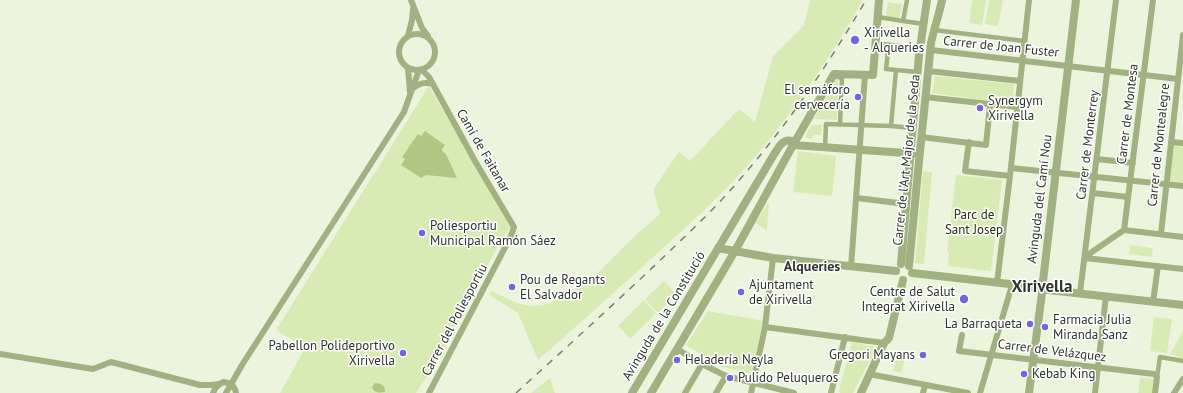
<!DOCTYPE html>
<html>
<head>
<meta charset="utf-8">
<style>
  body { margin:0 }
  canvas { display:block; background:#ecf4de }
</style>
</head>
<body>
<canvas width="1183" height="393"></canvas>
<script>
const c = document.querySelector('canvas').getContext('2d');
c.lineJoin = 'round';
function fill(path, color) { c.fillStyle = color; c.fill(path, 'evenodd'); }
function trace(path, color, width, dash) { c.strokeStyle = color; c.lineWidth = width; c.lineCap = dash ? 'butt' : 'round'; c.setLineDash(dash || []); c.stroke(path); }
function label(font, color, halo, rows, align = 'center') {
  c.font = font + ' "PT Sans",sans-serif'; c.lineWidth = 3; c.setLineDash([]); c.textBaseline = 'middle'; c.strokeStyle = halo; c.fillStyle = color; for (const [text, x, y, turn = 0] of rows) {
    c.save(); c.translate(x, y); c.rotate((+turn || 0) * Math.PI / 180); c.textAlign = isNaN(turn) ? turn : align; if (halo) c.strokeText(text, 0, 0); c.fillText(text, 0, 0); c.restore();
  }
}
const green = new Path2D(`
  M810,0H863C830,58 793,113 749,164C719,198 685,228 651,259C613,293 576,327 538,360L518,313L489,295L492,291L517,303L531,306L543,305L557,300L588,282L638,233L660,214C659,205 653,196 654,188L679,152L690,161L739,109L755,122L773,56L804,25Z
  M972,0H986L982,25L969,23Z
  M989,0H1003L998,26L985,24Z
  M888,2L902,4L899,19L886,17Z
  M935,76L1014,84L1013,104L932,93Z
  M838,79L837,120L814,119L836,80Z
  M429,86L511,226L501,240L445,347L447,348L442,358L439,357L416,393H280L305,348L276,330Z
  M811,125H822L821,135H813L812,139L805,137Z
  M1173,145L1183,146V183L1168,182Z
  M798,151L836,156L832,196L793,192Z
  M923,171L932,172L924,264L915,263Z
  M956,175L1002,180L991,271L948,266L949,252L947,251Z
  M768,203H769L767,230L755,223Z
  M1130,245L1153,248L1152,257L1129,254Z
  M664,281L677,294L658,313L645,299Z
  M644,300L656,313L630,339L618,326Z
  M708,311L763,321L752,374L722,367L686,345Z
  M1154,317L1172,319L1167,353L1150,351Z
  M1183,330V360L1174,355H1170Z
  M852,342L877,347L853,393H840L839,391Z
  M898,352L906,354L901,373L893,371Z
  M550,378L555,393H531Z
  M1140,378L1154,379L1152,393H1138Z`);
const water = new Path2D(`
  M425,131L445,145L442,149V151L446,154L457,178L426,175L421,178L401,165L405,159L402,157L418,134L421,136Z
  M375,383C380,383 386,386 385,392C379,393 374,393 372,387Z`);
const pedestrian = new Path2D(`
  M907,0L903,21L924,24
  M878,17L903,21
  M934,30L1024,41
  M888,51L886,69L896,70L891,126L913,128
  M896,70L918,72
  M838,77L842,78L840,125
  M825,147L826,124L891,126
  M1157,377L1160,357L1183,361`);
const minor = new Path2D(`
  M411,0L422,28L428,36
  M399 52a18 18 0 1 1 36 0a18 18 0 1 1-36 0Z
  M408,36L412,20L413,9
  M876,44L920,49
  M931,50L1178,79
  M408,68L410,92
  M422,70L429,77L475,161L514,227L511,236L429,393
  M928,71L1020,81
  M413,88C420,83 424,82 433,84
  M925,97L1017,107
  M921,137L986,145L990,105
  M969,142L965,171L1010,176
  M1171,142L1183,143
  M1097,159L1133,163
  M1011,168L1183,186
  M1093,193L1128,197
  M857,198L906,204
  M1124,230L1153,0
  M1161,234L1183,35
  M1085,258L1089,254L1124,230L1183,237
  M1085,258L1183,269
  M851,267L865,75
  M997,283L1010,176L1029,0
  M1080,293L1116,0
  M1153,302L1158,266
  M765,327L884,343
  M962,335L959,351L1154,374L1157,377L1155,393
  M677,349L702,364L726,376L794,393
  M0,354L93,369L111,362L200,385H211L219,384
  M869,374L968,393
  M213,393L216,387L223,382C231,383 235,386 236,393
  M226,393L242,365L404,112L419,70
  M685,393L702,364
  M716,393L726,376
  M751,393L765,327L773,258
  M831,393L845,337
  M923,393L925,385
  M980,393L1012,285
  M1095,393L1106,296
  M1174,393L1183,379`);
const tertiary = new Path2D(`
  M879,0L873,75L834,74L793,145L919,154
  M718,248L773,258L896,271
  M901,264L919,55L927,0
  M909,266L919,161L931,43C934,29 939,15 942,0
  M912,273L1036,287
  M1043,281L1076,0
  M1048,290L1183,305
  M632,393L773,156C778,149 782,138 792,141L793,145L735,251L651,393
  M861,393L884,343L889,338L903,280
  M1029,393L1042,293`);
const rail = new Path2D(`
  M516,393C569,345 622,297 674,247C697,225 720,203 741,178C789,123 829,63 866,0`);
const markers = [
  [855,40,5,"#7863dd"],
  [858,97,4,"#7863dd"],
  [980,108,4,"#7863dd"],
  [422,233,4,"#7863dd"],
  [512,287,4,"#7863dd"],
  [741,292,4,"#7863dd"],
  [964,299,5,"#7863dd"],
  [1030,324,4,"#7863dd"],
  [1045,327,4,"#7863dd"],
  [403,353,4,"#7863dd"],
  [923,355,4,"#7863dd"],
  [677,360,4,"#7863dd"],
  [1024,374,4,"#7863dd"],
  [730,378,4,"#7863dd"]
];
const poiNames = [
  ["Xirivella",864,33],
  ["- Alqueries",864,48],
  ["El semáforo",850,90,"right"],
  ["cervecería",850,105,"right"],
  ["Synergym",988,101],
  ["Xirivella",988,116],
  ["Poliesportiu",430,226],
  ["Municipal Ramón Sáez",430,241],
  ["Pou de Regants",520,280],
  ["El Salvador",520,295],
  ["Ajuntament",749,285],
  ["de Xirivella",749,300],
  ["Centre de Salut",955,292,"right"],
  ["Integrat Xirivella",955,307,"right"],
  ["Farmacia Julia",1053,320],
  ["Miranda Sanz",1053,335],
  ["La Barraqueta",1022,324,"right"],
  ["Pabellon Polideportivo",395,346,"right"],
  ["Xirivella",395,361,"right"],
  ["Gregori Mayans",915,355,"right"],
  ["Heladería Neyla",685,360],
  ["Kebab King",1032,374],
  ["Pulido Peluqueros",738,378]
];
const streetNames = [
  ["Carrer de Joan Fuster",1001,47,6],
  ["Carrer de Montesa",1128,114,-83],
  ["Carrer de Monterrey",1088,145,-83],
  ["Carrer de Montealegre",1159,145,-84],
  ["Camí de Faitanar",483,151,60],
  ["Carrer de l'Art Major de la Seda",907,160,-84],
  ["Avinguda del Camí Nou",1040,199,-83],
  ["Avinguda de la Constitució",664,316,-59],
  ["Carrer del Poliesportiu",455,320,-62],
  ["Carrer de Velázquez",1052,351,7]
];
const parkNames = [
  ["Parc de",974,215],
  ["Sant Josep",974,230]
];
const neighbourhoodNames = [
  ["Alqueries",812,267]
];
const districtNames = [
  ["Xirivella",1042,287]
];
fill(green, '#d9ebb4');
fill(water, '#b1c682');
trace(pedestrian, '#a2b181', 4.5);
trace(minor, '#a2b181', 6);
trace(tertiary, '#a2b181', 8);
trace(rail, '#7b8072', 1.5, [7, 7]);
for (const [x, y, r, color] of markers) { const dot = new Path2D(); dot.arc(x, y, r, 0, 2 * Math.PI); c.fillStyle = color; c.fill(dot); trace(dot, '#fff', 1.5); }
label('13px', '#30332b', '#fff', poiNames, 'left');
label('13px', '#30332b', '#fff', streetNames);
label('13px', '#262e11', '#fff', parkNames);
label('bold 14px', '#30332b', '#fff', neighbourhoodNames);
label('bold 17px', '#30332b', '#fff', districtNames);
</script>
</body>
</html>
